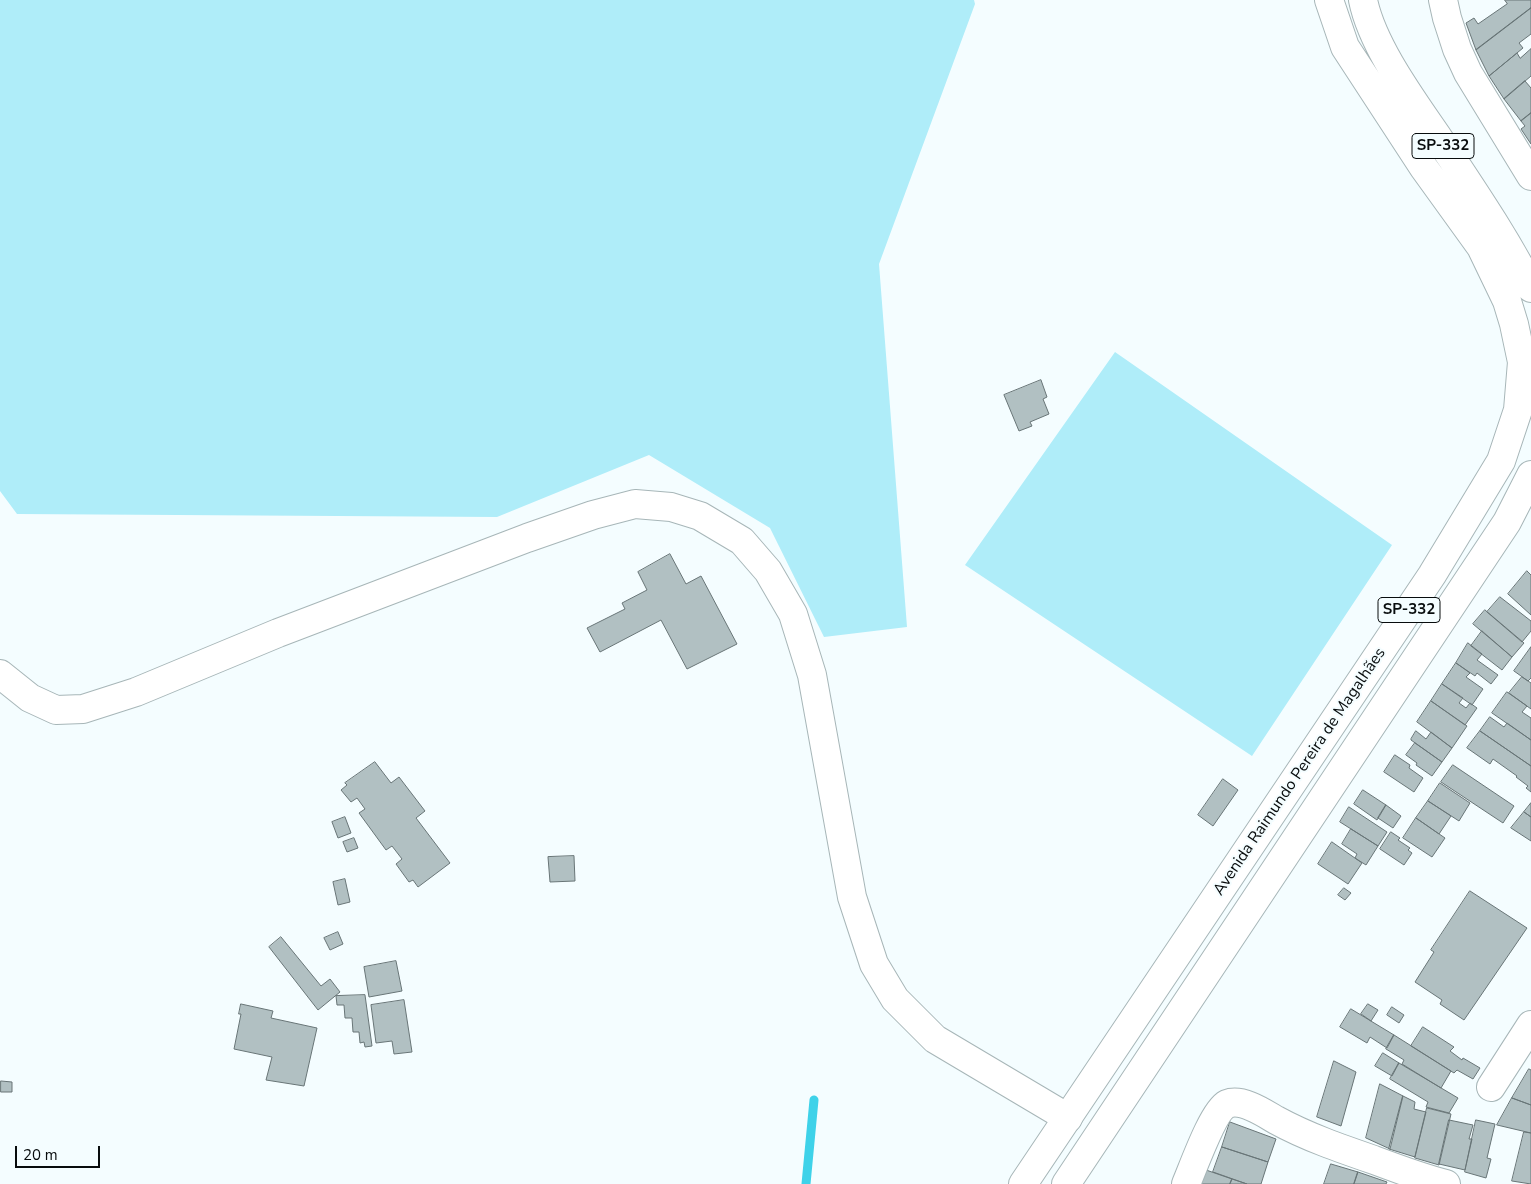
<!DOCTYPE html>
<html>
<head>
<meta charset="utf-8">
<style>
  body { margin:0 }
  #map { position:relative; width:1531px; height:1184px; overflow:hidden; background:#f4fdff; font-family:"Nunito Sans",sans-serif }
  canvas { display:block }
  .scale { position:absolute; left:15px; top:1146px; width:85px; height:22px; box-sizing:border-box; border:2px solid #080c0d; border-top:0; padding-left:6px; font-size:15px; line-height:18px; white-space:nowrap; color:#080c0d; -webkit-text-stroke:4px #f4fdff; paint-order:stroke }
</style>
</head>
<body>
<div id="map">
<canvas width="1531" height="1184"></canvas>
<div class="scale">20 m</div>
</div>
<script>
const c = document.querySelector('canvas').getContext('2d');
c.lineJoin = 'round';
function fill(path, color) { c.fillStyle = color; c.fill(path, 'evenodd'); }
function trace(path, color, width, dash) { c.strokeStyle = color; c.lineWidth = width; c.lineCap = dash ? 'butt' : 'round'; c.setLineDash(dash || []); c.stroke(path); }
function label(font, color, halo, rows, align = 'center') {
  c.font = font + ' "Nunito Sans",sans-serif'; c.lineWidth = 4; c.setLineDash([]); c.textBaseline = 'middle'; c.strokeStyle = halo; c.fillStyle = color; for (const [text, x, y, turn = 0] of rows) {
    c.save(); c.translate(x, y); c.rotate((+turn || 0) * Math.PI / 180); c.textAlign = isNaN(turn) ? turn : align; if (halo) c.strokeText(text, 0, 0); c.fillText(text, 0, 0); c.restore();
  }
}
const green = new Path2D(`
  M0,0H974L975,4L879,264L907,627L824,637L770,528L649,455L497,517L17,514L0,491Z
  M1115,352L1392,545L1252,756L965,565Z`);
const stream = new Path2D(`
  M806,1184L814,1100`);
const building = new Path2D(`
  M1505,0H1531V8L1476,50L1466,23L1474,18L1478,24L1507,4Z
  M1531,8V34L1519,43L1523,48L1489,76L1476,50Z
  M1531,49V76L1504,99L1489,76L1517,53L1520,58Z
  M1525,81L1531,88V113L1521,121L1504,99Z
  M1531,113V144L1521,129L1525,126L1521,121Z
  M1041,380L1047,397L1043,399L1049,414L1030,422L1032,426L1019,431L1004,395Z
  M670,554L686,584L701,576L737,644L687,669L661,620L600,652L587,628L625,609L622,603L647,590L638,572Z
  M1527,571L1531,575V615L1508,594Z
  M1500,597L1531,621V631L1522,642L1487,612Z
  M1485,610L1524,643L1512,657L1473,624Z
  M1482,631L1512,657L1502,670L1471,646Z
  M1468,643L1482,654L1477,660L1498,675L1491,684L1477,673L1475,676L1456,663Z
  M1531,647V678L1528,681L1514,671Z
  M1456,663L1470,673L1466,677L1483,689L1472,705L1442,684Z
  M1522,677L1531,683V709L1509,693Z
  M1442,684L1463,698L1459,703L1466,708L1470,703L1477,708L1465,725L1431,701Z
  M1507,692L1527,706L1522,712L1531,718V740L1492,713Z
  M1431,701L1467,726L1452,748L1417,722Z
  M1490,717L1504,727L1507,723L1531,740V766L1480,731Z
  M1416,731L1426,739L1431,732L1452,748L1442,762L1411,740V739Z
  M1480,731L1531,766V792L1526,788L1528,786L1516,777L1517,776L1493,759L1490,764L1467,748Z
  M1415,743L1442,762L1432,776L1416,765L1417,763L1406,755Z
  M1395,755L1410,765L1409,768L1423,778L1414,792L1384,772Z
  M375,762L391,783L399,777L425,811L416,818L450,863L418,887L413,880L409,882L396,864L402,859L392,846L386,850L359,813L365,809L357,798L351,802L341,790L347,785L345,783Z
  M1453,765L1514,806L1503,823L1441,782Z
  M1223,779L1238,790L1213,826L1198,815Z
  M1440,783L1470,803L1459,821L1428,801Z
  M1363,790L1386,805L1377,820L1354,804Z
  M1428,801L1451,816L1439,834L1416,818Z
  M1531,803V817L1524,812Z
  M1386,805L1401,816L1393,828L1378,818Z
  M1349,807L1387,832L1378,846L1340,822Z
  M1524,812L1531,817V841L1511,828Z
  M345,817L351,833L338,838L332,822Z
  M1416,818L1445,838L1432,857L1403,838Z
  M1351,829L1378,846L1366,865L1355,858L1357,854L1342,844Z
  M1391,832L1400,838L1398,840L1410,848L1408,850L1412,853L1404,865L1380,849Z
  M354,838L358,848L347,852L343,842Z
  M1332,842L1362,863L1348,884L1318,864Z
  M574,856L575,881L550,882L548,857Z
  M345,879L350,902L338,905L333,882Z
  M1344,888L1351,893L1345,900L1338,895Z
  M1470,891L1527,928L1464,1020L1440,1004L1442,1000L1415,982L1434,952L1431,950Z
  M338,932L343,944L330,950L324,938Z
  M281,937L321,986L330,979L340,992L318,1010L269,947Z
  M396,961L402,991L369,997L364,967Z
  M365,995L372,1046L365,1047L364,1042L360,1043L359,1032H353L352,1018H345L344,1005H337L336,996Z
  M404,1000L412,1052L394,1054L392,1041L376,1043L371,1005Z
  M241,1004L273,1011L271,1018L317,1028L304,1086L266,1080L272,1057L234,1049L241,1014H239Z
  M1368,1004L1378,1010L1371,1021L1361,1014Z
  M1392,1007L1404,1015L1399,1023L1387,1015Z
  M1351,1009L1394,1035L1387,1048L1370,1037L1367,1043L1340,1027Z
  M1423,1027L1454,1047L1450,1051L1462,1060L1463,1058L1480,1068L1473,1079L1457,1070L1454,1073L1411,1046Z
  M1394,1035L1451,1071L1441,1088L1402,1064L1404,1060L1386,1049Z
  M1383,1053L1399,1063L1392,1076L1375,1066Z
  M1334,1061L1356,1072L1341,1126L1317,1117Z
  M1399,1063L1458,1098L1449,1113L1426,1107L1428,1102L1390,1079Z
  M1529,1069L1531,1070V1105L1512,1098Z
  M1,1081L12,1082V1092H1Z
  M1380,1084L1403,1096L1390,1149L1366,1138Z
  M1403,1096L1415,1102L1414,1109L1426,1112L1415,1157L1389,1149Z
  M1512,1098L1531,1105V1133L1497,1125Z
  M1427,1108L1451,1114L1439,1165L1415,1158Z
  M1449,1120L1473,1125L1469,1139H1472L1465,1170L1439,1164Z
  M1476,1120L1495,1124L1487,1158L1491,1159L1486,1178L1465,1172Z
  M1230,1122L1276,1139L1268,1162L1222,1147Z
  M1524,1132L1531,1133V1184L1512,1181Z
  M1222,1147L1268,1162L1261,1184H1247L1213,1172Z
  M1331,1164L1358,1172L1354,1184H1324Z
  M1206,1170L1232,1179L1230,1184H1201Z
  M1358,1172L1387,1182L1386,1184H1354Z
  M1232,1179L1247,1184H1230Z`);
const minor = new Path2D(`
  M1443,0L1447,18L1457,49L1468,73L1531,176
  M0,674L30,698L56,710L83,709L136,692L278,633L527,538L593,515L635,504L671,507L700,516L742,541L768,571L793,614L812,675L852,897L874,964L895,999L935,1039L1068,1118
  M1491,1087L1531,1025
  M1186,1184C1193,1168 1213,1111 1227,1104C1242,1098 1264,1113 1276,1120C1307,1137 1342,1149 1374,1160C1398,1169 1422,1178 1446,1184`);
const primary = new Path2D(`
  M1363,0C1372,45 1411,98 1437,136C1470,186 1504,235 1531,288
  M1023,1184L1432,575L1501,461L1518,410L1522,362L1514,324L1507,301L1481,247L1424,168L1345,47L1329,0
  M1066,1184L1507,522L1531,475`);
const shields = [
  [1443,146,62],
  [1409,610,62]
];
const shieldNames = [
  ["SP-332",1443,146],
  ["SP-332",1409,610]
];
const streetNames = [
  ["Avenida Raimundo Pereira de Magalhães",1300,772,-56]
];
fill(green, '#afedf9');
trace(stream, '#3ed2e9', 9);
fill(building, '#b1c0c2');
trace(building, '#687577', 1);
trace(minor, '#a7b6b8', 30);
trace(primary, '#a7b6b8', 30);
trace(minor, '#fff', 28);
trace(primary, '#fff', 28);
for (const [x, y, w] of shields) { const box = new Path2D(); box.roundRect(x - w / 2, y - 12.5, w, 25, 4); c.fillStyle = '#f4fdff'; c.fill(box); trace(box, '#080c0d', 1); }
label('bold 15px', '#080c0d', null, shieldNames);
label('16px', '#080c0d', '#f4fdff', streetNames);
</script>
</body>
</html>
